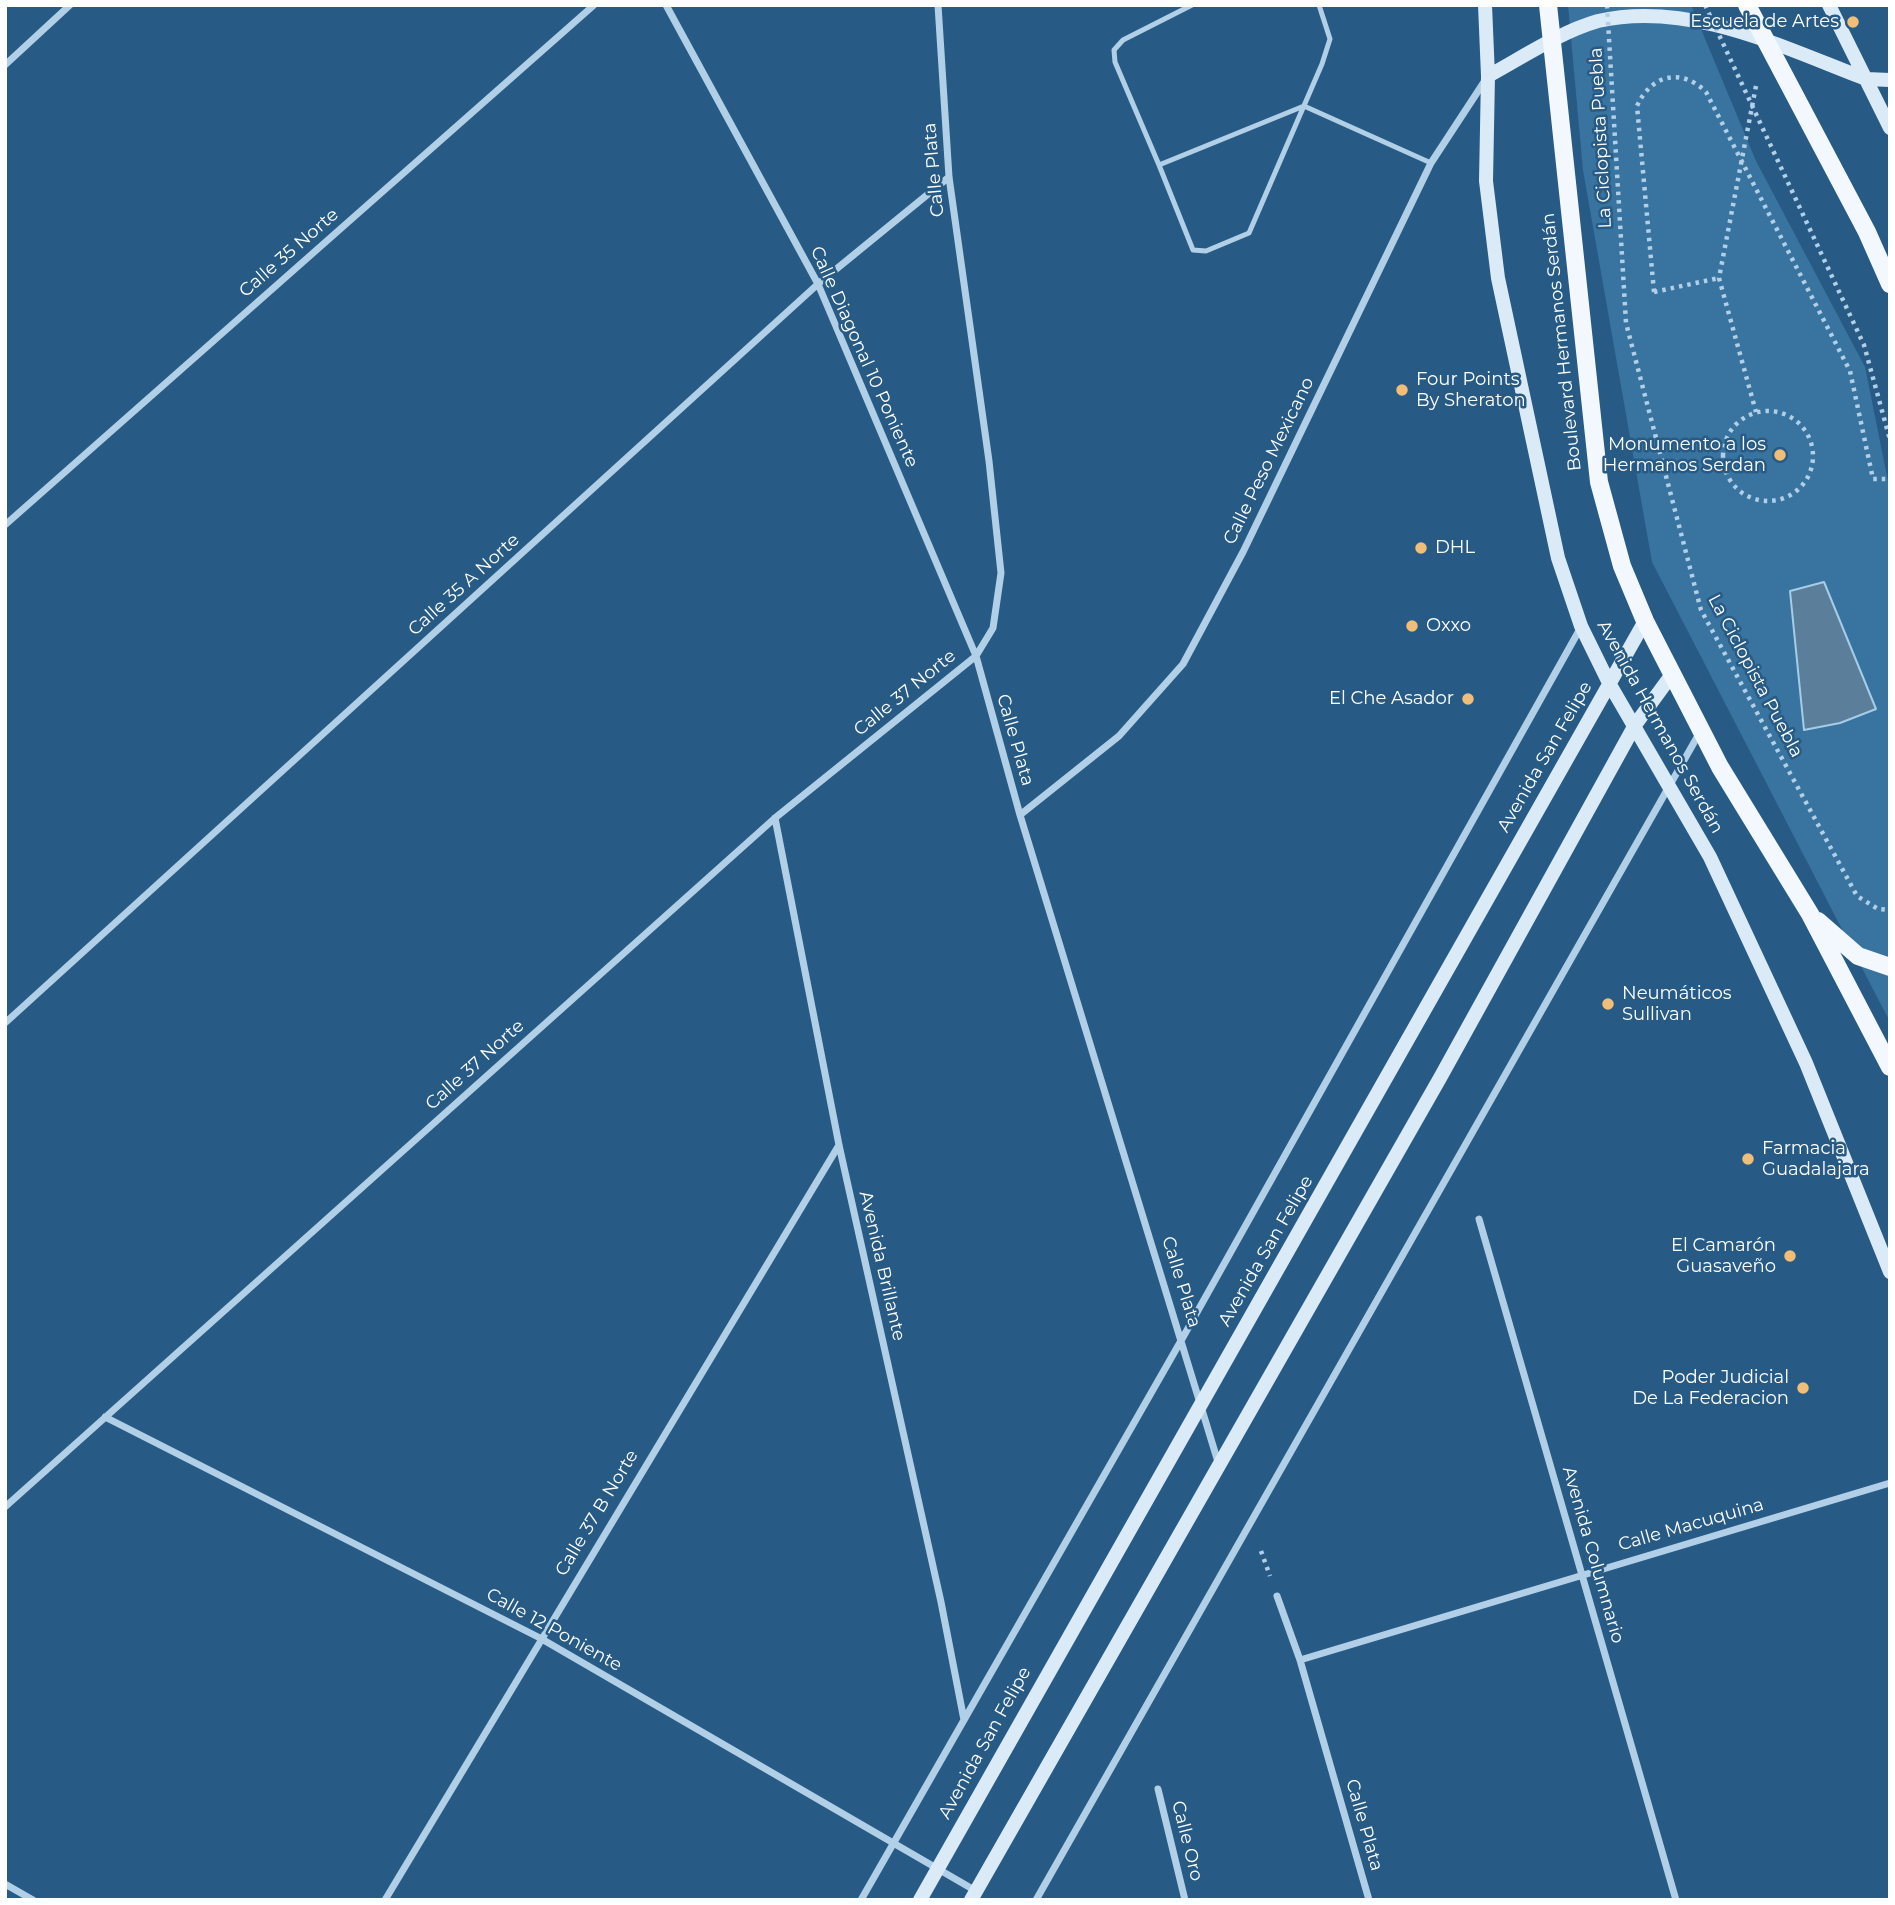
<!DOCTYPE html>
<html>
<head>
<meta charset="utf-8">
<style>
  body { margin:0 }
  #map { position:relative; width:1895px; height:1905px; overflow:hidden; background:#275b85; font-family:Montserrat,sans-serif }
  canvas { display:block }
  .frame { position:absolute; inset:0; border:7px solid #fff; pointer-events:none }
</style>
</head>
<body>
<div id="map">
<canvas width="1895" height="1905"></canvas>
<div class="frame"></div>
</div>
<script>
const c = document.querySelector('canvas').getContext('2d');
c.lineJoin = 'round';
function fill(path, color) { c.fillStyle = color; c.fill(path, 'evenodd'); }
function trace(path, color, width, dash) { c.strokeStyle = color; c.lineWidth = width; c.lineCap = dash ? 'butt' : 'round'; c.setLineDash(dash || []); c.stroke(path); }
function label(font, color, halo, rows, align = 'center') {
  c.font = font + ' Montserrat,sans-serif'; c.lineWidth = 5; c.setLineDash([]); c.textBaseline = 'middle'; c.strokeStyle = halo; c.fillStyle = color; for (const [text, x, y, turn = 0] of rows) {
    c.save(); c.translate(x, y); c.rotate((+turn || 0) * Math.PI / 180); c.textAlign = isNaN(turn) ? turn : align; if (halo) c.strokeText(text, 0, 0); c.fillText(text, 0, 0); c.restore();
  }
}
const green = new Path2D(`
  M1568,5H1691L1756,161L1865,367L1890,491V1022L1652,562L1583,170Z`);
const water = new Path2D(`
  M1824,582L1876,709L1840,723L1804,730L1790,591Z`);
const path = new Path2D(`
  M1756,86L1719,278L1756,412
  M1654,292L1719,278
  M1723 456a45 45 0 1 1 90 0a45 45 0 1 1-90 0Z
  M1261,1551L1270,1576`);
const service = new Path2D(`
  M1192,5L1123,40L1114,50L1115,62L1159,165L1304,106L1431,163
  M1159,165L1193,250L1206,251L1249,233L1322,64L1330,39L1319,5`);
const minor = new Path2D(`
  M666,5L818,284L976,656L1020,815L1218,1462
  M5,65L70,5
  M5,525L594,5
  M1020,815L1119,736L1183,664L1243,552L1431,163L1486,79
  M775,818L839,1145L941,1602L964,1720
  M5,1023L818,284L949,177
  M1479,1219L1676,1900
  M105,1417L540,1638L976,1891
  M5,1507L775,818L976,656L993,628L1001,573L989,461L949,177L938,5
  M1277,1596L1300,1660L1369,1900
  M1300,1660L1890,1483
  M1158,1789L1185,1900
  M5,1884L33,1900
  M385,1900L839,1145
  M861,1900L1182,1339L1581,627
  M1036,1900L1700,732`);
const secondary = new Path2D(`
  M1485,5L1488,76L1486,181L1498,278L1558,558L1581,626L1609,683L1710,857L1806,1063L1890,1272
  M1829,5L1890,128
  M1488,76C1523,57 1560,32 1598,21C1689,0 1784,48 1866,79L1890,80
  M920,1900L1645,621
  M971,1900L1440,1078L1635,725L1673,673`);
const primary = new Path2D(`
  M1548,5L1599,482L1622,566L1645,621L1720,767L1810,914L1890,1067
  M1747,5L1867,232L1890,284
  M1818,921L1858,956L1890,967`);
const pathBridge = new Path2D(`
  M1607,5L1626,323L1701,610L1857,896L1878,909L1890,910
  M1705,5L1864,345L1890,440
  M1654,292L1637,106C1651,75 1681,67 1706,92L1850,371L1873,479H1890`);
const markers = [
  [1853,22,7,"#f0be77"],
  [1402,390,7,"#f0be77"],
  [1780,455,7,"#f0be77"],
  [1421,548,7,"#f0be77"],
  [1412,626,7,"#f0be77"],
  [1468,699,7,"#f0be77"],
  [1608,1004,7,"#f0be77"],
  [1748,1159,7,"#f0be77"],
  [1790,1256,7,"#f0be77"],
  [1803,1388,7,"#f0be77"]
];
const poiNames = [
  ["Escuela de Artes",1839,22],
  ["Four Points",1416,380,"left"],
  ["By Sheraton",1416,401,"left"],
  ["Monumento a los",1766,445],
  ["Hermanos Serdan",1766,466],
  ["DHL",1435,548,"left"],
  ["Oxxo",1426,626,"left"],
  ["El Che Asador",1454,699],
  ["Neumáticos",1622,994,"left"],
  ["Sullivan",1622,1015,"left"],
  ["Farmacia",1762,1149,"left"],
  ["Guadalajara",1762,1170,"left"],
  ["El Camarón",1776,1246],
  ["Guasaveño",1776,1267],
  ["Poder Judicial",1789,1378],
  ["De La Federacion",1789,1399]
];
const streetNames = [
  ["La Ciclopista Puebla",1601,138,-93],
  ["Calle Plata",934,170,-95],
  ["Calle 35 Norte",289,253,-41],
  ["Boulevard Hermanos Serdán",1562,342,-96],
  ["Calle Diagonal 10 Poniente",864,357,66],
  ["Calle Peso Mexicano",1269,461,-64],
  ["Calle 35 A Norte",464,585,-42],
  ["La Ciclopista Puebla",1755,676,62],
  ["Calle 37 Norte",905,693,-39],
  ["Avenida Hermanos Serdán",1660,727,61],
  ["Calle Plata",1015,740,74],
  ["Avenida San Felipe",1545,757,-60],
  ["Calle 37 Norte",475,1065,-42],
  ["Avenida San Felipe",1266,1251,-60],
  ["Avenida Brillante",882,1266,77],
  ["Calle Plata",1181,1282,73],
  ["Calle 37 B Norte",597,1513,-59],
  ["Calle Macuquina",1691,1525,-16],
  ["Avenida Columnario",1593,1555,74],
  ["Calle 12 Poniente",554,1630,29],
  ["Avenida San Felipe",985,1743,-61],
  ["Calle Plata",1364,1825,74],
  ["Calle Oro",1187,1841,76]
];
fill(green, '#3974a0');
fill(water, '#5b7f9b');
trace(water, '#a6cde8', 2);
trace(path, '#b1d0e7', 4.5, [3.5, 5]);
trace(service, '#b1d0e7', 5);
trace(minor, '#b1d0e7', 7);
trace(secondary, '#dbeaf7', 14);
trace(primary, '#f3f8fe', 18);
trace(pathBridge, '#b1d0e7', 4.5, [3.5, 5]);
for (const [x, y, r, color] of markers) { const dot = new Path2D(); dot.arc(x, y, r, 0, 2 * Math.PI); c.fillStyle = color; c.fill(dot); trace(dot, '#275b85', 2.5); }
label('18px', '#fff', '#275b85', poiNames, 'right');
label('18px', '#fff', '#275b85', streetNames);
</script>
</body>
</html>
